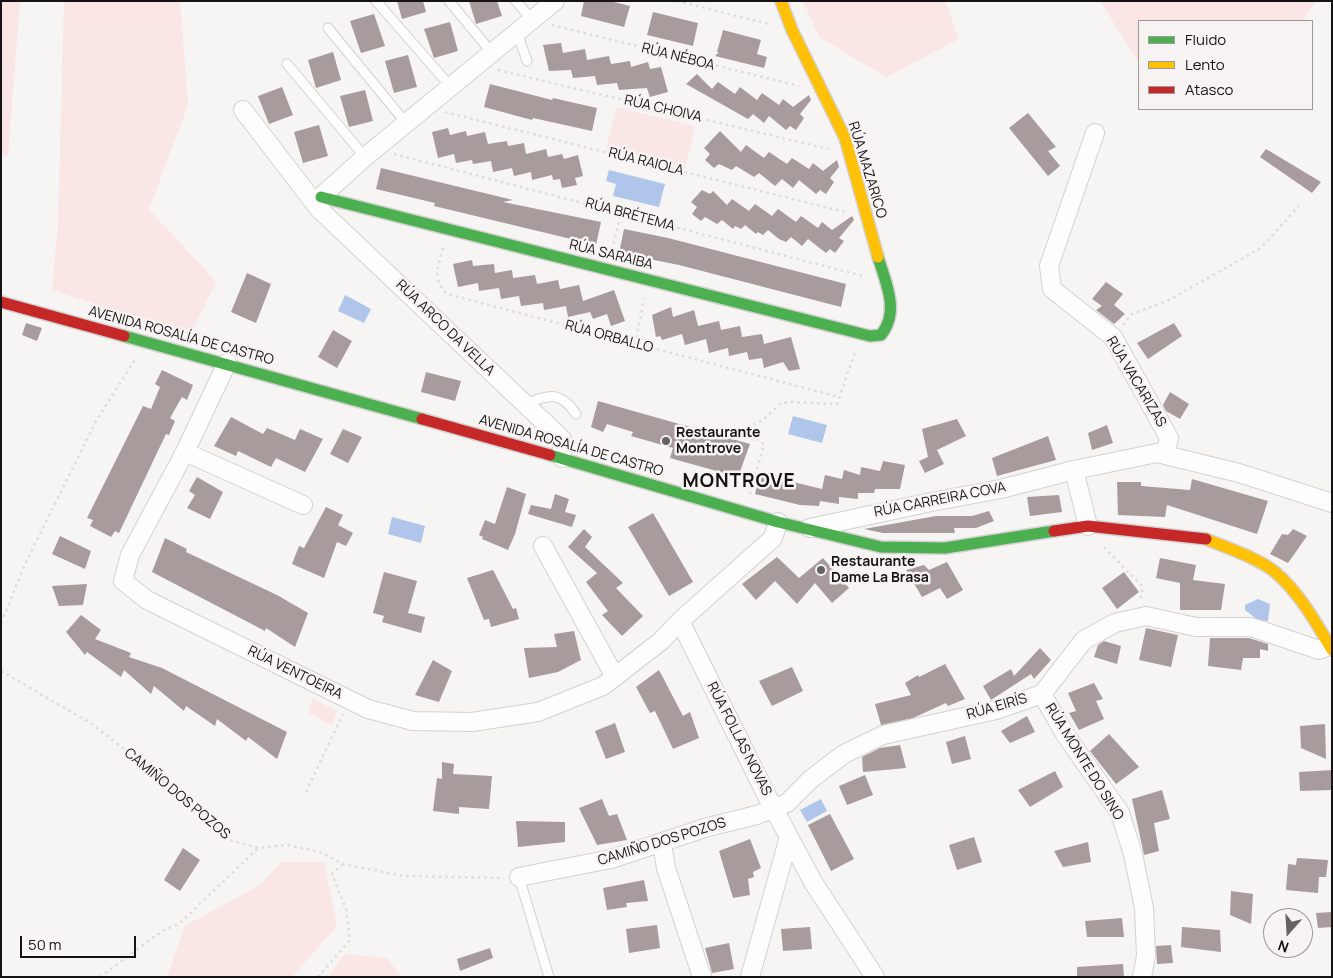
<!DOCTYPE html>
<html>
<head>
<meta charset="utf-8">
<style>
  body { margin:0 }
  #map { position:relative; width:1333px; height:978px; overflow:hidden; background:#f7f4f4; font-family:Manrope,sans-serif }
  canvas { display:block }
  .frame { position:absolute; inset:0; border:2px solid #151313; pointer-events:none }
  .legend { position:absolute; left:1138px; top:20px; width:175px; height:90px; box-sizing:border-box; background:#f8f3f3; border:1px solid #9d9999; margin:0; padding:6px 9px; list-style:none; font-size:15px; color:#151313 }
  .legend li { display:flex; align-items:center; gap:10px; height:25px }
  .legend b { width:25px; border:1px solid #9d9999 }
  .north { position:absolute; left:1263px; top:908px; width:50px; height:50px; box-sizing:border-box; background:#f8f3f3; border:1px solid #9d9999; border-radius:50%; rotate:199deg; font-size:14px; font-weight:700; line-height:20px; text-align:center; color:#151313 }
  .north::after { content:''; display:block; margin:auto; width:18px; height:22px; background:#646262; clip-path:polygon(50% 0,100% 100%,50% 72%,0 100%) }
  .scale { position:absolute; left:20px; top:936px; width:116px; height:22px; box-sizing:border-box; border:2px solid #151313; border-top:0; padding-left:6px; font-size:15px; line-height:18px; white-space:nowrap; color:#151313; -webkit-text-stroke:4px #f8f3f3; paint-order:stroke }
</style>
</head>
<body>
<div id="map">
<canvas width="1333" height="978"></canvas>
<div class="frame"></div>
<ul class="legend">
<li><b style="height:6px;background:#4caf50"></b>Fluido</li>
<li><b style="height:6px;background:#ffc107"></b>Lento</li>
<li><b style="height:6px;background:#c62828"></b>Atasco</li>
</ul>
<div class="north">N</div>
<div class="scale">50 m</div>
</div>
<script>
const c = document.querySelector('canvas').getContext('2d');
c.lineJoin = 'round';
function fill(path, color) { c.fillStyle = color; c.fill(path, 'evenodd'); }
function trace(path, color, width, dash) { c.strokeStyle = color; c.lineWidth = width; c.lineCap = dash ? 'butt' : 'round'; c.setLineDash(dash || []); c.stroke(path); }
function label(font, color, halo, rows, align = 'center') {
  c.font = font + ' Manrope,sans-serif'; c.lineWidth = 5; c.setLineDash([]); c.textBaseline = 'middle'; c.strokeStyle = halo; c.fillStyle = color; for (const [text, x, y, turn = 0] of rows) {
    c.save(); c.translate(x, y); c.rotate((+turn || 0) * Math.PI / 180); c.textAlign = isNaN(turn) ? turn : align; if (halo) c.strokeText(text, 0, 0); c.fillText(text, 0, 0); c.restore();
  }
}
const green = new Path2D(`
  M1,1H20L8,156L1,154Z
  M64,1H180L188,105L149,209L216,282L190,335L52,290L58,224Z
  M803,1H945L959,39L886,77L819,37Z
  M1100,1H1316L1303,21H1139V60H1137Z
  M617,107L695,126L685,168L606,149Z
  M313,699L337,711L332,725L308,713Z
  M281,862H324L337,926L292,977H167L185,926L260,885Z
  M344,954L387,958L402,977H328Z`);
const water = new Path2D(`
  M609,170L665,184L659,207L613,196L616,184L606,181Z
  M345,295L371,309L364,323L338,311Z
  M793,416L827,425L822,443L788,434Z
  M392,517L425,526L421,543L388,534Z
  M1258,599L1270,604L1268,621L1258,620L1245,610V605Z
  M821,799L827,811L807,822L800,810Z`);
const building = new Path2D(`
  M397,1H423L426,12L402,19Z
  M469,1H497L502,16L476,24Z
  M584,1H610L630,6L624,27L581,16Z
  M653,12L698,23L693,46L647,35Z
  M374,14L385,46L361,53L350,21Z
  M450,22L458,51L434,58L424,29Z
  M723,30L761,40L757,54L767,57L764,68L715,56L719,52H717Z
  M561,43L563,53L585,49L587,60L609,56L611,64L630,61L631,67L648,62L650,69L661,67L668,92L650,97L647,88L619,90L617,83L597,85L595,76L573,78L571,70L549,71L543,45Z
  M333,52L341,80L316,88L308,60Z
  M408,55L417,87L394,93L385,61Z
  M697,74L712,89L718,82L735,94L740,87L757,100L762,93L779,105L783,99L793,107L809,95L811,100L800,114L804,118L796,130L790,126L786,130L769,116L764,123L753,114L748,119L686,84Z
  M490,84L552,100L553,98L597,108L592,131L533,118L532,120L484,107Z
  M282,87L293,115L269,124L258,96Z
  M365,90L373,121L349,127L340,96Z
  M1028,113L1056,147L1048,151L1060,166L1048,176L1009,128Z
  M319,125L328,156L303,163L294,132Z
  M448,128L450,135L466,131L467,136L485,132L488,144L507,141L508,146L524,143L526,154L546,149L548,157L562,154L564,159L578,155L583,176L575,178L577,185L562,188L560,179L553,180L552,175L532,180L531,172L514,176L512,168L493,172L491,161L473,164L472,160L456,163L454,154L438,158L432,132Z
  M720,131L741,152L746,145L764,158L769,152L787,164L792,158L809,169L813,163L823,171L837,160L839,167L830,178L834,182L826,194L820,190L816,194L799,180L793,188L782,179L775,186L759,173L754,177L736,166L732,170L719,164L714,168L705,160L710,154L704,148Z
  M1266,149L1321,182L1312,193L1260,157Z
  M381,168L513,200L503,202L601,222L596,245L434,206L435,203L376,189Z
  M702,190L710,194L713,191L727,205L732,199L749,211L755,204L772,216L778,209L796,222L801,216L818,228L822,222L832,230L852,216L854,220L839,238L844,241L835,253L830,249L826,253L808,239L802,246L791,237L786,242L779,239L768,230L763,235L758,232L756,234L745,225L741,229L735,226L733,229L722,220L717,224L705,217L701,221L692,214L697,207L691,202Z
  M624,229L668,238L846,284L841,307L679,265L619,253Z
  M472,260L473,266L494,264L495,273L512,270L513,278L535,275L537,284L558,280L560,289L579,285L583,301L614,290L625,321L611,326L607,314L593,319L590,312L568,317L566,306L544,310L543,303L521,306L519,296L501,299L499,288L479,291L478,283L458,287L453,264Z
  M247,273L271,284L256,323L231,312Z
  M1106,282L1123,294L1114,305L1125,314L1114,324L1096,310L1102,306L1092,299Z
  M671,307L673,317L694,310L698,326L719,321L721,330L740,326L742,337L762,334L764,344L791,337L800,369L789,371L783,362L764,368L762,358L749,360L747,352L729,356L728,348L709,353L706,339L685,345L682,334L662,340L660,336L656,337L652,315Z
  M26,323L42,328L37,341L22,335Z
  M1174,323L1182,336L1148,359L1137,343Z
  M333,330L352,341L337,368L318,357Z
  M162,370L193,385L187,400L182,397L170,418L175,421L169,435L166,434L119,533L115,531L111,537L90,526L93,520L87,518L143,406L151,409L160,387L155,384Z
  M426,372L461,381L455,401L421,392Z
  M1170,392L1189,404L1180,419L1166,411L1163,405Z
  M598,401L750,444L738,477L670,458L673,448L631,436L633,432L607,424L603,432L591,427Z
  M231,417L263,434L267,428L295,440L300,429L323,439L305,472L276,458L271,467L238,451L236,456L214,446Z
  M957,419L966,436L937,450L944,464L925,473L919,461L928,457L922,429Z
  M1107,425L1113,443L1092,450L1088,433Z
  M343,429L362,437L348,463L330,454Z
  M1048,436L1056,460L997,476L992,458Z
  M883,461L905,465L900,489H875L874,493H858V499L839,497V504L820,501L819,506L800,505L755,494L760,474L822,489L825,475L842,479L844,470L860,475L861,467L880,471Z
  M197,477L223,492L210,519L187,508L195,495L189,491Z
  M1192,479L1268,501L1257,534L1167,505L1165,517L1118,515L1117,482H1141V486L1190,490Z
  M507,487L526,494L515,534L508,550L482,539L483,537L479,535L485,520L495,524Z
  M555,494L569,499L565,512L576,515L572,527L528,514L531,505L551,509Z
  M1059,495L1062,512L1030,516L1027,497Z
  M326,507L343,515L338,525L353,533L346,546L337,542L324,578L292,564L299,546L304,548Z
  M989,511L994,521L976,528H954L955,533H883L864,529L936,516H972Z
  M653,513L693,582L669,596L628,527Z
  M584,529L592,537L585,547L623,583L616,588L643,616L622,636L602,615L608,611L586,582L597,573L568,547Z
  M1293,529L1307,536L1288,563L1270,554L1282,534L1288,535Z
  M60,536L91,551L85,569L52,554Z
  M165,538L187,549L186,552L277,595L308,613L295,647L266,628L265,631L152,572Z
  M777,557L799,578L823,558L849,588L832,603L815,583L797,604L775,581L756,600L742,584Z
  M1160,558L1196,565L1193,580L1225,584L1221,610H1180V583L1156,578Z
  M947,562L963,590L947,599L940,588L922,597L906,570L924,565L929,570Z
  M493,570L513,609L516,608L519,619L491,627L489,619L484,620L467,578Z
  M384,572L417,581L408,613L425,617L421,633L382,622L384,616L373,613Z
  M1124,572L1139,592L1117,609L1102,588Z
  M87,584L83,605L59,606L52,586Z
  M81,615L101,630L95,639L131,653L129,657L162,668L287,732L277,759L248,737L246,741L217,719L215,726L186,706L184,711L154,686L151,694L124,670L121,677L87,652L85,655L66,632Z
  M1146,628L1178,635L1171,667L1139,660Z
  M574,631L581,660L558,672L529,678L524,648L557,647L554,634Z
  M1210,638H1249L1268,644V651L1260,649V658H1243L1241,670L1208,666Z
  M1104,641L1121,646L1117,664L1094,657L1098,645Z
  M1040,648L1051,660L1034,679L1031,674L991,700L983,686L1011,669L1014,676Z
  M433,660L452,671L439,702L415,695Z
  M945,664L965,699L948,706L946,703L913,718L881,725L875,704L911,695L905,683L918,675L919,677Z
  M792,667L803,691L772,706L759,681Z
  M659,670L683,716L690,712L699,738L673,749L655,711L650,713L636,687Z
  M1094,683L1103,699L1096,701L1104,719L1079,730L1069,713L1076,711L1068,693Z
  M1027,716L1035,732L1010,743L1001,731Z
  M615,723L625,752L606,759L595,731Z
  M1325,724L1326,759L1301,748L1300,726Z
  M1109,734L1139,767L1116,784L1090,751Z
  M965,736L971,759L952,764L946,742Z
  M900,745L906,768L863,772L862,757L880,748Z
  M442,762L454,764L453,774L492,776L489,809L459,807V814L433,811L437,778L442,779Z
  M1332,770V790L1300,791L1299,772Z
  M1055,771L1063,787L1030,807L1018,790Z
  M865,775L873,795L847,805L839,786Z
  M1162,790L1170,819L1154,823L1159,851L1144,855L1132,799Z
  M602,799L609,816L617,814L627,840L597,845L579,808Z
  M830,814L854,859L831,871L808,825Z
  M516,821L565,822V842L518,847Z
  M974,837L982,862L957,870L949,845Z
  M750,839L761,868L753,872L754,877L748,879L750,895L733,898L719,851Z
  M1088,842L1091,862L1063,867L1054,851Z
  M183,848L200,860L180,891L164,880Z
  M1297,858L1328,860L1326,877H1319L1318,893L1286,890L1288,864L1296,865Z
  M644,880L648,901L626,903L627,907L607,910L603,888Z
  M1231,891L1253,894L1251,924L1230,915Z
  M1332,912V927L1318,928L1316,913Z
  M1122,918L1124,937H1087L1085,921Z
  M657,925L660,948L629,953L626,929Z
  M810,927L812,949L783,951L781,929Z
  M1182,927L1220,930L1221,952L1181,947Z
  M729,943L734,969L712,973L705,948Z
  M1171,945L1173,963L1157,964L1156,946Z
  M490,948L493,958L460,971L457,959Z
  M1123,964L1124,977H1077V967Z`);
const path = new Path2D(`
  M677,1L769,24
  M552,25L799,86
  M498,70L828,149
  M445,112L845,212
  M394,154L863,276
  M443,248C438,266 432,280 447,294L839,397
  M612,250L621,213
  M1123,325L1132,314L1169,300L1261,248L1299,206
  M635,344L644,299
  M750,494L764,444L756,439L746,438L743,433L745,429L763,420L781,403L791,402L837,404L855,352
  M1104,547L1143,587L1140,600
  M1,623L25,564L96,421L135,360
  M1,671L89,722L133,756L230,840L258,848L287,845L320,852L343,864L404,876L504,878
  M306,792L343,714
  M100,977L162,931L180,923L258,848
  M318,977L350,940L346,909L332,874L343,864`);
const lane = new Path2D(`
  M376,1L450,86
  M449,1L492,53
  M516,1L532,20
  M328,28L406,123
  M517,33L527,61
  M287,64L365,157
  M525,404C549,395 560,390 576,414
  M519,877L549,977`);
const street = new Path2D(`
  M243,110L319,209L562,439V458
  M1095,133L1049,266L1052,289L1113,337L1169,438L1165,455
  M315,202L365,157L555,1
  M227,363L185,452L130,555L123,581L147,600L368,709L413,721L472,722L538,712L603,686L661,641L680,621
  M185,452L303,505
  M1074,470L1088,526
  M778,522L773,538L680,621L766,794L813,882L875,977
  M810,528L931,502L1001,489L1074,470L1157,453L1239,473L1332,503
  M543,546L615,677
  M1042,694L1065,734L1120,813L1133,854L1144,908L1146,956L1142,977
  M662,844L666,868L702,977
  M519,877L611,859L708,827L757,815L787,803L811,779L844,754L883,735L996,710L1042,694L1084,640L1115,623L1146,616L1196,627H1251L1319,650L1329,646
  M750,977L789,837`);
const fast = new Path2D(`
  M321,197L870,336L881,335C900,311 886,284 878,257
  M124,336L422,419
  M550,455L778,522L881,547L945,548L1054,531`);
const slow = new Path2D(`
  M781,1L792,30L845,138L878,257
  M1206,539C1227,548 1258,558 1275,572C1299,592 1317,624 1332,650`);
const jam = new Path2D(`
  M1,302L124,336
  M422,419L550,455
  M1054,531L1088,526L1206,539`);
const markers = [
  [666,441,5,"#646262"],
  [821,570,5,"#646262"]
];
const streetNames = [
  ["RÚA NÉBOA",678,57,14],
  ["RÚA CHOIVA",663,109,13],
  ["RÚA RAIOLA",646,162,14],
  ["RÚA MAZARICO",867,170,73],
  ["RÚA BRÉTEMA",630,215,15],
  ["RÚA SARAIBA",611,255,14],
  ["RÚA ARCO DA VELLA",445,328,44],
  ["AVENIDA ROSALÍA DE CASTRO",181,336,15],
  ["RÚA ORBALLO",609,337,15],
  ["RÚA VACARIZAS",1136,382,59],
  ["AVENIDA ROSALÍA DE CASTRO",571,446,16],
  ["RÚA CARREIRA COVA",940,500,-11],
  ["RÚA VENTOEIRA",295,673,26],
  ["RÚA EIRÍS",997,707,-16],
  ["RÚA FOLLAS NOVAS",739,739,63],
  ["RÚA MONTE DO SINO",1084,762,58],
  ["CAMIÑO DOS POZOS",177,794,40],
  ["CAMIÑO DOS POZOS",662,842,-17]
];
const poiNames = [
  ["Restaurante",676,433],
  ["Montrove",676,449],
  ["Restaurante",831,562],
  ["Dame La Brasa",831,578]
];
const districtNames = [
  ["MONTROVE",739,482]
];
fill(green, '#fae6e5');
fill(water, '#afc5ea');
fill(building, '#a89b9b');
trace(lane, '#d3d1d1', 11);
trace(street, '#d3d1d1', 20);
trace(fast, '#d3d1d1', 14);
trace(slow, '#d3d1d1', 14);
trace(jam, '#d3d1d1', 14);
trace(path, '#dddcdc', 2.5, [2.5, 4]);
trace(lane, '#fefdfd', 9);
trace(street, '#fefdfd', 18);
trace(fast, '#4caf50', 11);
trace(slow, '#ffc107', 11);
trace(jam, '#c62828', 11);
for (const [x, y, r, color] of markers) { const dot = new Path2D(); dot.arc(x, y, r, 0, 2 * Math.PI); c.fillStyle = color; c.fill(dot); trace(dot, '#f8f3f3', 2); }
label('14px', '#151313', '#f8f3f3', streetNames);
label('bold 14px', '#151313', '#f8f3f3', poiNames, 'left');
c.letterSpacing = '1px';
label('bold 19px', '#151313', '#f8f3f3', districtNames);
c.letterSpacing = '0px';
</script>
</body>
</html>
